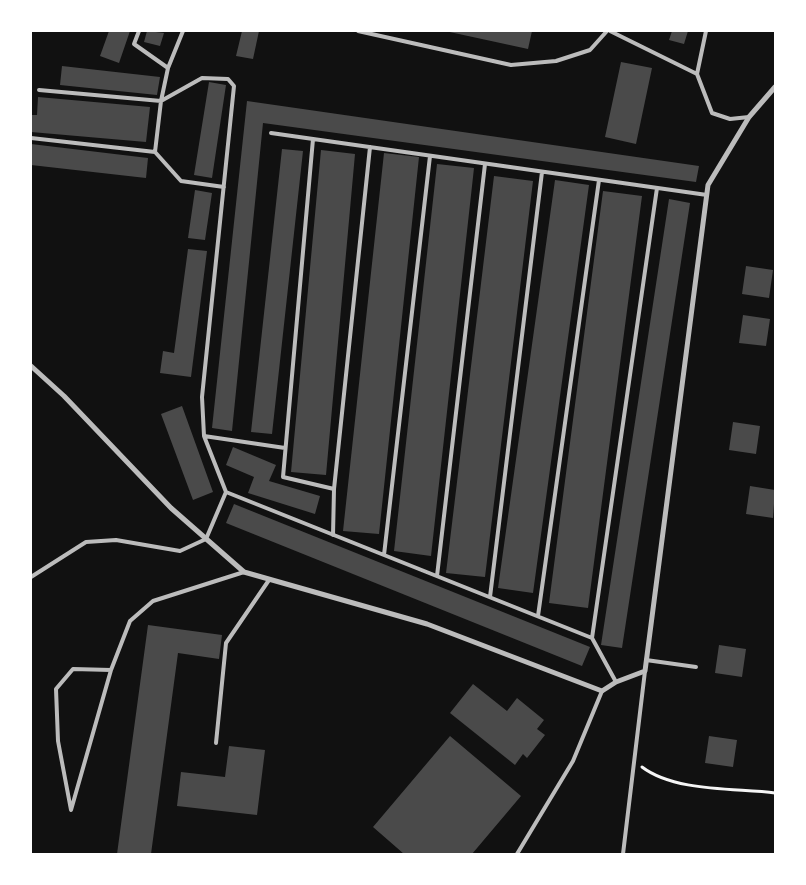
<!DOCTYPE html>
<html>
<head>
<meta charset="utf-8">
<style>
  body { margin:0 }
  #map { position:relative; width:806px; height:885px; overflow:hidden; background:#111; font-family:Literata,serif }
  canvas { display:block }
  .frame { position:absolute; inset:0; border:32px solid #fff; pointer-events:none }
</style>
</head>
<body>
<div id="map">
<canvas width="806" height="885"></canvas>
<div class="frame"></div>
</div>
<script>
const c = document.querySelector('canvas').getContext('2d');
c.lineJoin = 'round';
function fill(path, color) { c.fillStyle = color; c.fill(path, 'evenodd'); }
function trace(path, color, width, dash) { c.strokeStyle = color; c.lineWidth = width; c.lineCap = dash ? 'butt' : 'round'; c.setLineDash(dash || []); c.stroke(path); }
const building = new Path2D(`
  M109,31H130L119,63L100,56Z
  M147,31L164,33L160,46L144,42Z
  M242,31H259L253,59L236,56Z
  M445,31H532L528,49Z
  M672,31H688L684,44L669,40Z
  M621,62L652,68L636,144L605,137Z
  M62,66L160,77L157,95L60,85Z
  M209,82L226,85L212,178L194,175Z
  M38,97L150,107L146,142L31,132V115H37Z
  M247,101L699,166L696,182L263,123L232,431L212,428Z
  M31,144L148,158L146,178L31,165Z
  M282,149L303,151L272,434L251,432Z
  M321,150L355,154L326,475L291,472Z
  M384,153L419,157L379,534L343,531Z
  M437,164L474,168L431,556L394,551Z
  M494,176L533,181L485,577L446,573Z
  M555,180L589,185L533,593L498,588Z
  M195,190L212,193L205,240L188,238Z
  M603,191L642,196L588,608L549,603Z
  M669,199L690,203L622,648L601,645Z
  M188,249L207,251L191,377L160,373L163,351L174,353Z
  M746,266L773,270L769,298L742,294Z
  M743,315L770,319L766,346L739,343Z
  M182,406L213,492L193,500L161,414Z
  M733,422L760,426L756,454L729,450Z
  M233,447L276,465L269,481L320,496L315,514L248,493L254,477L226,465Z
  M750,486L775,490L773,518L746,514Z
  M234,504L590,647L582,666L226,523Z
  M148,625L222,635L219,659L178,653L151,854H117Z
  M719,645L746,649L742,677L715,673Z
  M473,684L507,711L517,698L544,720L537,729L545,735L527,758L523,754L515,765L450,713Z
  M450,736L521,796L472,854H404L373,827Z
  M709,736L737,740L733,767L705,763Z
  M229,746L265,750L257,815L177,806L181,772L225,777Z`);
const path = new Path2D(`
  M642,767C675,792 735,788 775,793`);
const service = new Path2D(`
  M139,31L134,44L168,68
  M183,31L168,68L161,101L202,78L228,79L234,86L202,397L204,436L285,448
  M358,31L511,65L556,61L590,50L607,31
  M610,31L697,74
  M706,31L697,74L712,113L730,119L749,117
  M39,90L161,101L155,152L181,181L224,187
  M271,133L707,195
  M31,138L155,152
  M313,139L283,477L334,489
  M204,436L226,492L592,638L657,188
  M333,535L334,489L370,147
  M384,555L430,156
  M437,576L485,164
  M31,577L86,542L116,540L180,551L206,539L226,492
  M490,597L542,172
  M538,616L599,180
  M592,638L616,682
  M646,660L696,667
  M111,670L71,810L58,741L56,689L73,669L111,670L130,621L153,601L244,572
  M216,743L226,643L269,580
  M517,854L573,761L602,691
  M623,854L645,671`);
const minor = new Path2D(`
  M31,366L64,396L171,508L244,572L427,624L602,691L616,682L645,671L708,185L749,117L775,87`);
fill(building, '#4a4a4a');
trace(path, '#f5f5f5', 3);
trace(service, '#bcbcbc', 4);
trace(minor, '#bcbcbc', 5);
</script>
</body>
</html>
